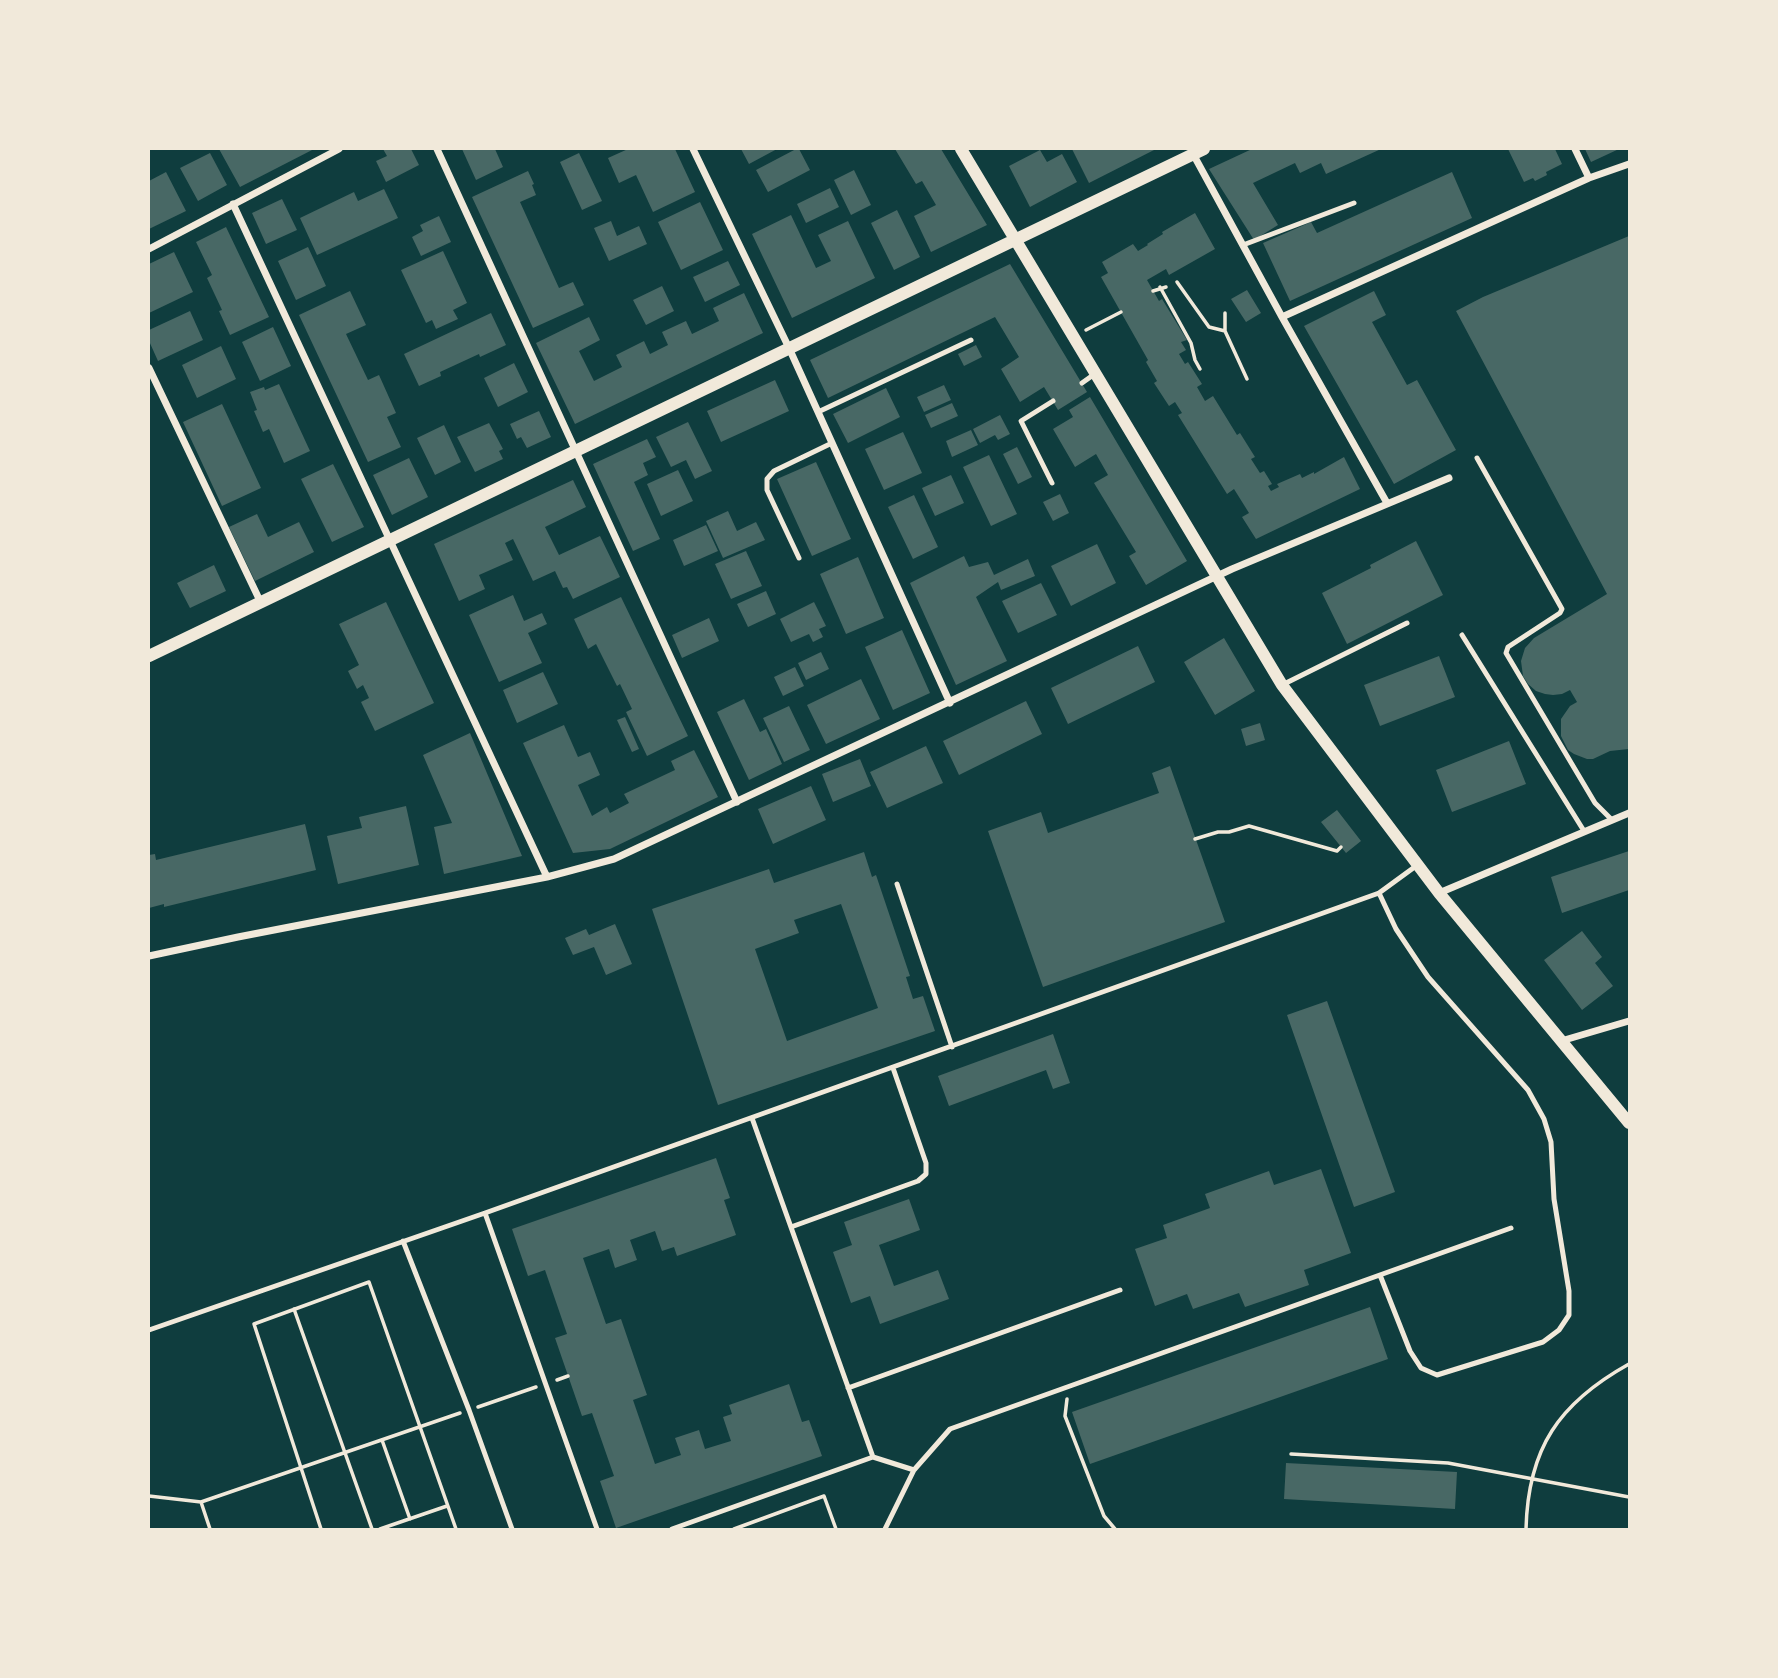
<!DOCTYPE html>
<html>
<head>
<meta charset="utf-8">
<style>
  body { margin:0 }
  #map { position:relative; width:1778px; height:1678px; overflow:hidden; background:#0f3d3e; font-family:"Source Serif 4",serif }
  canvas { display:block }
  .frame { position:absolute; inset:0; border:150px solid #f1e9da; pointer-events:none }
</style>
</head>
<body>
<div id="map">
<canvas width="1778" height="1678"></canvas>
<div class="frame"></div>
</div>
<script>
const c = document.querySelector('canvas').getContext('2d');
c.lineJoin = 'round';
function fill(path, color) { c.fillStyle = color; c.fill(path, 'evenodd'); }
function trace(path, color, width, dash) { c.strokeStyle = color; c.lineWidth = width; c.lineCap = dash ? 'butt' : 'round'; c.setLineDash(dash || []); c.stroke(path); }
const building = new Path2D(`
  M219,149H314L240,187Z
  M383,149H411L419,165L386,182L376,161L387,156Z
  M462,149H495L503,167L476,180Z
  M628,149H675L695,192L653,212L636,175L619,183L608,158Z
  M741,149H777L749,164Z
  M796,149H799L810,170L768,192L756,170Z
  M895,149H941L987,225L931,252L914,216L936,205L922,181L916,184Z
  M1072,149H1156L1089,183Z
  M1252,149H1381L1326,174L1321,163L1300,173L1295,163L1253,183L1278,225L1254,240L1209,169Z
  M1508,149H1555L1562,164L1546,172L1547,175L1535,181L1533,178L1524,182Z
  M1585,149H1619L1591,162Z
  M1040,150L1047,162L1062,154L1077,182L1030,207L1009,166Z
  M210,153L227,185L198,201L180,168Z
  M579,153L602,201L582,210L560,162Z
  M854,170L871,205L851,215L834,180Z
  M528,171L534,184L532,185L536,195L520,202L559,288L573,282L584,305L533,328L472,197Z
  M166,172L186,211L149,229V181Z
  M1452,172L1472,218L1290,301L1263,243L1311,222L1317,233Z
  M830,188L839,207L806,223L797,204Z
  M384,189L398,218L317,255L300,218L354,192L358,201Z
  M282,199L297,230L266,244L252,213Z
  M700,202L723,250L681,270L658,222Z
  M897,210L920,257L894,270L871,223Z
  M1195,213L1215,249L1169,275L1166,269L1147,280L1159,301L1162,299L1187,340L1181,342L1186,350L1179,354L1185,364L1188,362L1202,384L1197,387L1205,401L1213,396L1237,435L1240,433L1255,457L1251,459L1260,473L1264,471L1272,484L1268,486L1271,491L1279,487L1277,484L1300,474L1302,478L1314,472V474L1344,457L1360,489L1256,539L1242,517L1249,513L1234,489L1227,494L1178,415L1182,413L1175,402L1169,406L1154,383L1157,381L1146,362L1148,360L1101,277L1108,273L1102,262L1133,244L1138,251L1148,245L1147,244L1163,234L1162,232Z
  M791,215L816,268L831,261L818,235L848,221L875,278L792,318L752,234Z
  M439,216L451,242L421,256L412,237L423,231L420,225Z
  M611,221L617,236L639,226L647,244L609,261L594,228Z
  M226,227L269,317L230,335L219,311L222,310L207,278L212,275L196,242Z
  M1629,236V749L1610,751L1593,759H1587L1574,754L1568,750L1561,736V719L1570,706L1577,702L1570,690L1562,694L1553,695L1545,694L1536,691L1528,684L1523,676L1521,661L1525,648L1534,638L1607,594L1456,311L1483,297Z
  M308,247L326,286L296,300L278,261Z
  M443,251L467,303L453,310L458,319L436,329L432,320L426,323L401,270Z
  M174,252L193,292L149,313V264Z
  M728,261L740,285L705,302L693,277Z
  M1010,264L1087,392L1058,410L1044,387L1020,402L1001,369L1019,357L995,317L828,398L810,360Z
  M662,286L674,311L646,325L633,300Z
  M1247,290L1261,313L1246,322L1231,299Z
  M350,291L366,325L346,334L368,380L379,375L396,413L387,417L401,447L368,462L299,315Z
  M1374,291L1386,315L1372,322L1407,385L1417,380L1456,450L1394,484L1304,326Z
  M744,293L763,333L575,424L536,343L589,317L600,340L579,351L594,381L622,367L616,355L644,341L650,354L668,345L662,332L686,321L692,334L719,321L713,308Z
  M190,311L203,340L158,361L149,341V330Z
  M491,313L506,345L480,357L479,354L440,372L441,376L419,386L404,354Z
  M273,327L291,366L260,381L242,342Z
  M976,345L982,357L964,366L958,354Z
  M221,346L236,379L197,398L182,365Z
  M514,363L528,392L498,407L484,378Z
  M775,380L789,411L721,442L707,411Z
  M279,384L310,451L284,463L269,429L263,432L254,411L257,410L250,392L264,387L265,390Z
  M944,385L951,400L924,412L917,397Z
  M886,388L900,417L848,443L833,414Z
  M1090,397L1187,561L1146,585L1129,556L1136,552L1094,483L1108,475L1096,454L1075,467L1053,429L1073,417L1069,410Z
  M952,403L958,416L931,428L925,415Z
  M222,404L261,488L222,506L183,422Z
  M539,411L551,437L527,448L521,437L517,439L510,424Z
  M1000,415L1010,434L998,440L995,435L980,443L973,429Z
  M688,422L712,471L695,479L686,460L671,467L656,437Z
  M489,423L503,449L499,451L503,459L475,472L457,437Z
  M444,425L461,462L435,475L417,438Z
  M971,430L978,445L952,457L946,441Z
  M903,432L922,473L884,490L865,449Z
  M647,439L656,457L643,463L648,475L634,482L660,539L633,551L593,464Z
  M1017,447L1032,477L1018,484L1003,454Z
  M989,455L1017,514L991,526L963,467Z
  M409,458L428,497L392,515L373,475Z
  M816,462L851,539L812,556L777,479Z
  M333,464L364,527L332,542L301,479Z
  M678,470L693,501L661,516L647,484Z
  M951,475L964,503L935,516L922,488Z
  M573,480L586,507L545,527L559,555L600,536L620,577L573,599L567,587L563,588L555,571L533,581L513,539L505,543L513,560L479,575L485,589L459,601L434,544Z
  M1060,494L1069,513L1053,521L1043,502Z
  M914,495L938,547L913,559L888,507Z
  M728,511L737,531L756,522L765,540L723,558L706,521Z
  M257,514L268,537L299,522L314,552L255,581L229,527Z
  M706,525L718,551L684,566L673,540Z
  M1416,541L1443,595L1347,644L1322,593L1371,568L1370,565Z
  M1097,544L1116,583L1071,606L1051,566Z
  M746,551L762,586L731,599L715,564Z
  M964,556L969,567L988,562L994,575L1028,559L1035,576L1001,590L998,582L976,597L1007,661L956,685L910,583Z
  M858,557L884,618L846,634L820,574Z
  M214,565L226,591L190,608L177,583Z
  M1041,583L1057,615L1018,633L1002,601Z
  M766,591L776,614L748,627L737,604Z
  M513,595L524,621L542,613L547,624L528,633L542,663L499,682L469,615Z
  M621,597L688,736L647,756L626,712L632,709L620,684L617,686L596,644L588,649L574,619Z
  M386,602L434,703L375,731L361,702L369,698L363,685L357,689L348,671L359,665L339,624Z
  M814,602L826,626L819,629L823,637L813,642L809,634L791,642L780,619Z
  M709,618L719,641L682,658L672,635Z
  M902,630L930,693L893,710L865,647Z
  M1224,638L1255,691L1215,715L1184,662Z
  M1138,646L1155,682L1068,724L1051,688Z
  M821,652L829,669L806,680L798,663Z
  M1439,656L1455,697L1380,726L1364,685Z
  M795,667L804,686L783,696L774,677Z
  M543,672L558,704L517,723L503,690Z
  M861,679L880,719L826,744L807,705Z
  M744,699L760,732L766,729L782,764L749,780L717,712Z
  M1026,701L1042,734L959,775L943,741Z
  M789,706L810,750L784,762L763,718Z
  M625,717L639,749L632,752L617,720Z
  M1260,723L1265,740L1246,746L1241,729Z
  M564,725L578,757L590,752L600,775L578,785L592,816L607,807L610,813L629,803L624,794L675,770L671,761L694,750L718,797L610,849L573,853L523,743Z
  M470,733L522,856L444,874L434,827L452,823L423,755Z
  M1509,741L1526,784L1452,812L1436,770Z
  M926,746L943,783L887,808L870,772Z
  M860,759L871,786L833,802L822,774Z
  M1170,766L1225,922L1043,987L988,831L1041,812L1048,833L1159,793L1152,773Z
  M811,786L826,820L773,844L758,809Z
  M406,806L419,865L338,884L327,836L362,828L359,817Z
  M1337,810L1361,841L1346,853L1321,822Z
  M305,824L316,870L164,907V904L149,908V855L155,854L156,860Z
  M1629,851V890L1562,913L1551,877Z
  M864,852L872,877L876,875L910,976L906,977L913,999L923,996L935,1031L718,1105L652,909L769,869L774,883ZM841,904L878,1008L787,1041L755,949L799,933L794,920Z
  M615,924L632,964L606,975L594,947L573,955L565,938L586,929L589,935Z
  M1582,931L1602,957L1595,963L1613,986L1582,1010L1544,960Z
  M1327,1001L1395,1192L1354,1207L1287,1015Z
  M1053,1034L1070,1083L1053,1089L1046,1070L949,1106L938,1076Z
  M716,1158L730,1198L724,1200L736,1235L677,1256L674,1247L662,1251L655,1231L630,1240L637,1260L615,1268L609,1249L583,1258L606,1324L621,1319L647,1395L633,1400L655,1464L681,1455L675,1438L699,1430L705,1449L731,1441L723,1417L732,1414L729,1405L789,1384L802,1422L809,1420L822,1456L616,1528L600,1481L614,1476L592,1413L582,1416L555,1338L567,1334L545,1270L528,1276L512,1229Z
  M1321,1169L1351,1253L1304,1270L1309,1285L1245,1307L1239,1293L1193,1309L1187,1294L1155,1306L1135,1249L1167,1238L1163,1225L1210,1208L1205,1194L1269,1171L1274,1185Z
  M909,1199L920,1230L879,1245L894,1286L938,1270L949,1299L880,1324L870,1296L851,1303L833,1252L852,1245L844,1222Z
  M1370,1307L1388,1359L1090,1464L1072,1412Z
  M1286,1463L1457,1472L1455,1509L1284,1499Z`);
const path = new Path2D(`
  M1177,282L1209,327L1225,331L1247,379
  M1160,287L1191,343L1195,360L1200,369
  M1153,291L1166,287
  M1086,330L1121,312
  M1225,331V313
  M1195,839L1218,832H1229L1249,826L1337,851L1341,847
  M294,1309L372,1529
  M557,1380L568,1376
  M1067,1399L1065,1416L1104,1516L1115,1529
  M478,1407L536,1387
  M382,1440L410,1519
  M1291,1454L1448,1463L1629,1497
  M149,1496L201,1502L460,1413
  M201,1502L210,1529
  M321,1529L254,1324L369,1282L456,1529
  M380,1529L447,1506
  M734,1529L824,1496L836,1529
  M1526,1529C1528,1448 1559,1403 1629,1364`);
const service = new Path2D(`
  M1243,245L1354,203
  M1082,383L1096,373
  M818,412L971,340
  M1477,458L1562,609L1560,613L1508,647L1506,653L1595,803L1612,820
  M1052,483L1021,421L1053,401
  M799,558L767,490V479L774,471L832,443
  M1462,635L1584,831
  M1282,685L1407,623
  M897,884L952,1047
  M1379,893L1396,929L1428,977L1528,1090L1544,1119L1551,1142L1554,1199L1569,1291V1315L1559,1330L1543,1342L1437,1375L1421,1368L1410,1351L1380,1275
  M752,1118L873,1457
  M485,1213L597,1529
  M791,1227L918,1181L926,1174V1163L893,1068
  M403,1241L469,1410L512,1529
  M149,1330L485,1213L1379,893L1416,866
  M848,1388L1120,1290
  M672,1529L873,1457L914,1470L950,1429L1511,1228
  M885,1529L914,1470`);
const minor = new Path2D(`
  M437,149L737,802
  M693,149L789,348L950,703
  M1575,149L1589,178
  M1192,152L1282,317L1387,503
  M233,204L547,877
  M149,249L339,149
  M1282,317L1589,178L1629,164
  M149,368L261,603
  M1439,893L1629,813
  M149,956L238,937L547,877L614,859L1232,569L1449,478
  M1561,1041L1629,1021`);
const tertiary = new Path2D(`
  M961,149L1282,685L1439,893L1629,1123
  M149,656L1204,149`);
fill(building, '#486865');
trace(path, '#f1e9da', 3.5);
trace(service, '#f1e9da', 5);
trace(minor, '#f1e9da', 7);
trace(tertiary, '#f1e9da', 12);
</script>
</body>
</html>
